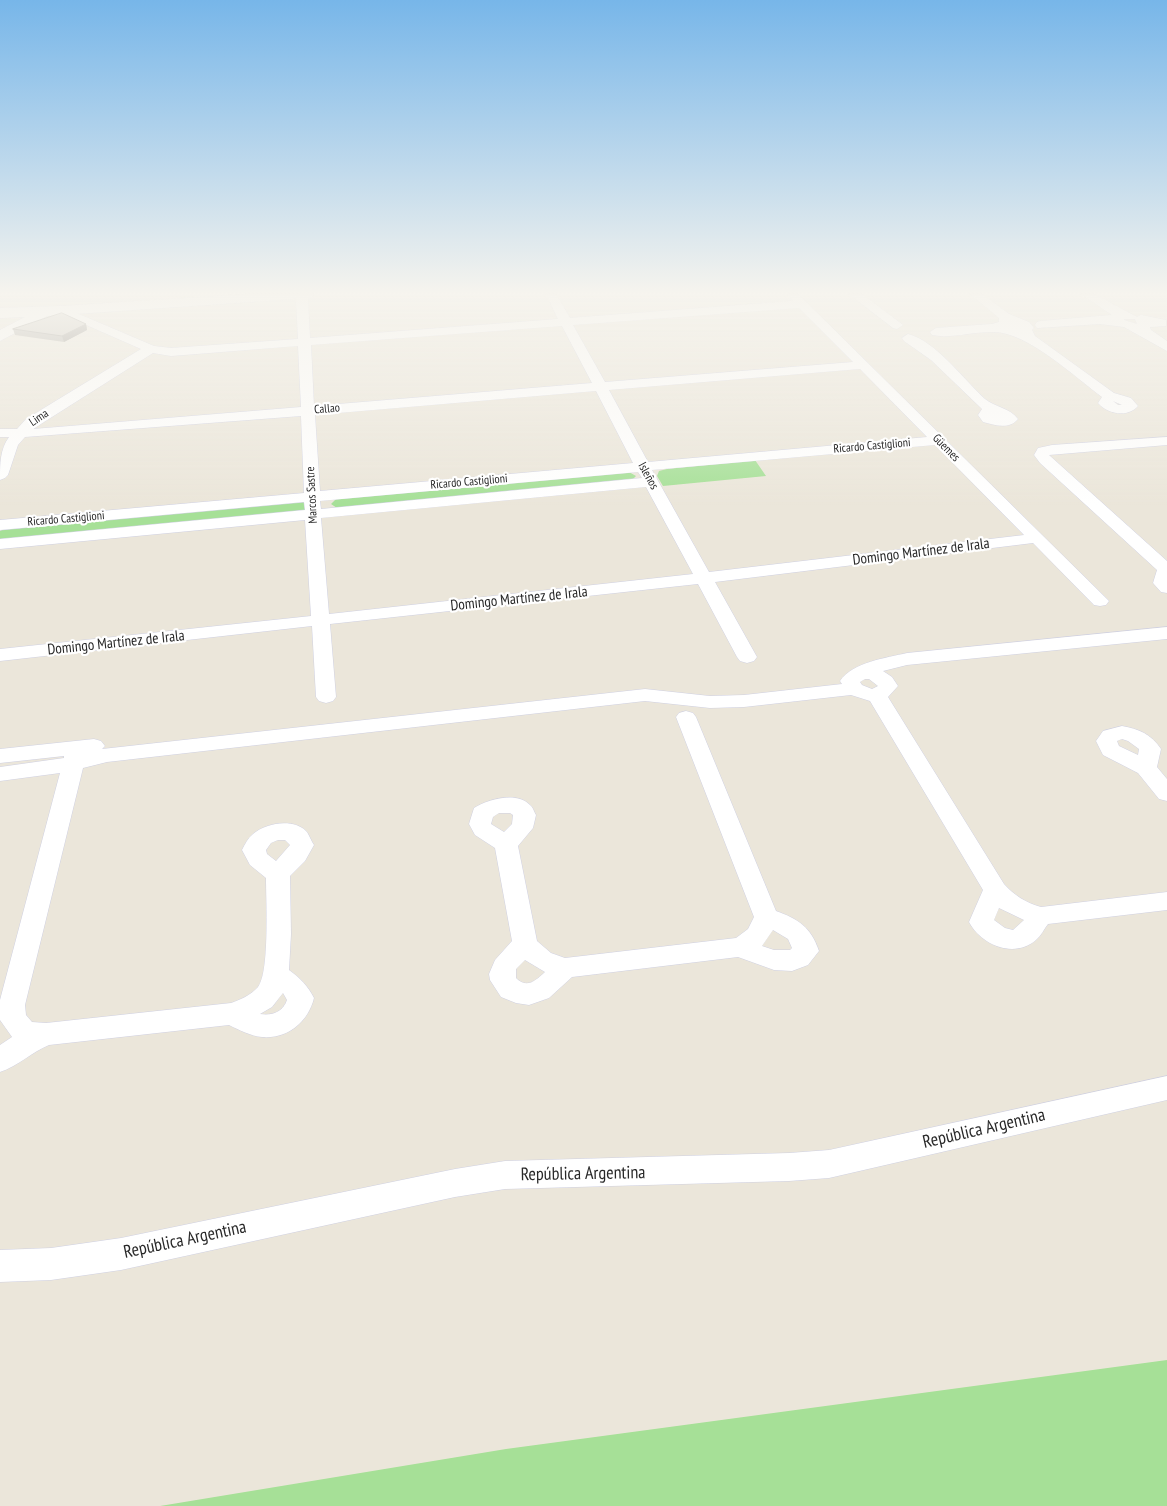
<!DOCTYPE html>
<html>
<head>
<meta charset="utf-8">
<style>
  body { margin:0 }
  canvas { display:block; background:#ebe6da }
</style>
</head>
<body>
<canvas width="1167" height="1506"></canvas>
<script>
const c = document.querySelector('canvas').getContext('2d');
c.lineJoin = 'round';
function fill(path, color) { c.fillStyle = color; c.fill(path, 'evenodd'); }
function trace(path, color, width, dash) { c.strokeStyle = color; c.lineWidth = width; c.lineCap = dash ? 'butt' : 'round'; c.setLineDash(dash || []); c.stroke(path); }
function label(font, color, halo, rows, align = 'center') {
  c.font = font + ' "PT Sans Narrow",sans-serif'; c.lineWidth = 4.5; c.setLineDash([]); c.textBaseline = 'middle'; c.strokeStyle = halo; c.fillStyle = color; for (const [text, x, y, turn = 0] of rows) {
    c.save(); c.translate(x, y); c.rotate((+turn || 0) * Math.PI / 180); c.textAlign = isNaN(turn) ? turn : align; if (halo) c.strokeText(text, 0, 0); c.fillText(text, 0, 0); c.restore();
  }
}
const green = new Path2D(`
  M755,460L766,476L663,486L657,476L659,471L667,469Z
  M629,472L636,476L632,480L337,508L331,504L337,498Z
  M301,501L309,505L305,511L0,541V531L2,530Z
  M1167,1360V1506H160L506,1449Z`);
const street = new Path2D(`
  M300,294H311L308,300L310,338L558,319L546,294H556L570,318L793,301L787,294H798L1109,601L1106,605L1100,606L1094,605L1033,543L715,582L757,657L754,661L747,663L740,661L737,657L698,584L330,624L336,697L333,701L326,703L319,701L316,697L312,626L0,661V649L311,616L305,520L0,549V539L305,510L304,502L0,530V520L304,493L301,416L25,437L18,445L8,475L5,478L0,480C0,464 0,449 9,437H0V429H17L26,419L141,349L59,313L57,311L59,309H67L154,346L171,348L298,339L296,300ZM799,308L853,362L605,382L573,325ZM562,326L592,383L314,406L311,345ZM298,346L301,407L33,429L153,353L171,356ZM860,369L927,437L648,462L609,390ZM596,391L633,463L320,491L315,415ZM935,445L1024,535L709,572L652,470ZM638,472L642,478L321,509L320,501ZM646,487L693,574L329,614L321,518Z
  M849,294H862L903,325L897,329L893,328Z
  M970,294H982L1009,314L1029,322L1034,328L1032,330L1035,336L1114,393L1131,398L1138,406C1128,418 1107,414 1098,403L1102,397C1075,377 1027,332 994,332C974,331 951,339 932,335L930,332L936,328L992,324L999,322V318ZM1113,401L1122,405H1118Z
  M1081,294H1094L1137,317L1141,315L1166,320V326L1150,327L1151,330L1167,341V351L1124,327L1100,324L1037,328L1035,325L1037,322L1041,321L1112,315ZM1124,319H1135L1137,324L1124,320Z
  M908,334C936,341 964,380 985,399C995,407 1010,408 1018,419C1009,430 995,425 983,422L978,415L982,409L931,360L904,341L902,338Z
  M1167,437V445L1049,455L1167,561V593L1161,592L1153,583L1157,570L1040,463L1034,455L1038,448L1052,445Z
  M1167,627V639L907,665L883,671L892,677L898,686L888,697L1004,884C1014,895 1026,903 1041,907L1167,892V910L1048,924C1044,929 1041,936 1036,940C1014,959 981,945 969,922L983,890L870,701L851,695L744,707L710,708L645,701L107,762L83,768L25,1005L26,1015L32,1022L46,1023L231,1003C240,1000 251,995 258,987C270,972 266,899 266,878L250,865L242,850C245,844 248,838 253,834C266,823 293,818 306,831C309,834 311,841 314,845L305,861L290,876L291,934L289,970C300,978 308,986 314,998C308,1022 288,1039 262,1037C251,1036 239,1030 229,1025L49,1045C32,1052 18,1066 0,1072V1045L12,1037L0,1020V1000L60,773L0,781V767L64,758V756L0,763V749L94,739L101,741L105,746L102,749L645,689L710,696L744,695L842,684L840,681C853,662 886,658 907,653ZM865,679H869L878,686L872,689L862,685L860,682ZM278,840H285L290,845L276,861L267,854L266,850L271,843ZM999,908L1024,920L1013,930L1005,928L994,920ZM283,993L287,1000C283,1012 272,1016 260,1014L272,1007Z
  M686,711L693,713L696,717L776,911C798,919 811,927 819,951L808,965L792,971L774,970L738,957L572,977L549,998L529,1005L516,1003L501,997L490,980L489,974L495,960L512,941L495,848L475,835L469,824L474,808C488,799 517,791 530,805C533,807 534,812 536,815L533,828L518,846L537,941L551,953L565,958L736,938L748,929L754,917L676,717L679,713ZM499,813H510L513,815L512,824L504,832L491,824L493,817ZM773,930L788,939L792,948L790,950H774L762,946ZM525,960L545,972C535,981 527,989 516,978V969Z
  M1122,726C1139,729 1151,734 1161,749L1157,767L1167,779V801L1159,799L1138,773L1103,755L1096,741L1103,731ZM1122,739L1128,741L1139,749L1138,755L1119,746L1117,741Z
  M1167,1076V1100L829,1178L789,1181L505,1189L455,1197L121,1270L51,1280L0,1282V1250L51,1248L121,1238L455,1169L505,1161L789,1153L829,1150Z`);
const secondary = new Path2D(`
  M248,294H314L312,297L307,298L47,316L0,341V330L25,317L0,318V308L63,306Z`);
const wall = new Path2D(`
  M86,324L87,330L64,342L15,335L13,329Z`);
const shadedWall = new Path2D(`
  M86,324L87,330L64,342L62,336Z`);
const building = new Path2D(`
  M62,313L86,324L62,336L13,329Z`);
const farStreetnames = [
  ["Callao",327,409,-5],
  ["Lima",39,418,-34],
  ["Ricardo Castiglioni",872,446,-5],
  ["Güemes",946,448,45],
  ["Isleños",648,476,61],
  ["Ricardo Castiglioni",469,482,-5],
  ["Marcos Sastre",312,495,-93],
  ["Ricardo Castiglioni",66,519,-5]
];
const streetNames = [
  ["Domingo Martínez de Irala",921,552,-7],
  ["Domingo Martínez de Irala",519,599,-6],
  ["Domingo Martínez de Irala",116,643,-6]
];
const nearStreetnames = [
  ["República Argentina",984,1129,-13],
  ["República Argentina",583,1174,-1],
  ["República Argentina",185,1240,-12]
];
fill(green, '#a6e097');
trace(street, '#cfd0e1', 1);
trace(secondary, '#cfd0e1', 1);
fill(street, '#fff');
fill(secondary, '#fff');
fill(wall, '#aaa7a0');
fill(shadedWall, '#8b8882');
fill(building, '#c6c2ba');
trace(building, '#8b8882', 1);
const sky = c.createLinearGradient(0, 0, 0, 505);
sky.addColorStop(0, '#77b6e9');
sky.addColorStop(0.58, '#f6f4ee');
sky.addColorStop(1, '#f6f4ee00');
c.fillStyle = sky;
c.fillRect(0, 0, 1167, 505);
label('12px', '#282828', '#fff', farStreetnames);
label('15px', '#282828', '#fff', streetNames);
label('18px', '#282828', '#fff', nearStreetnames);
</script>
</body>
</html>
